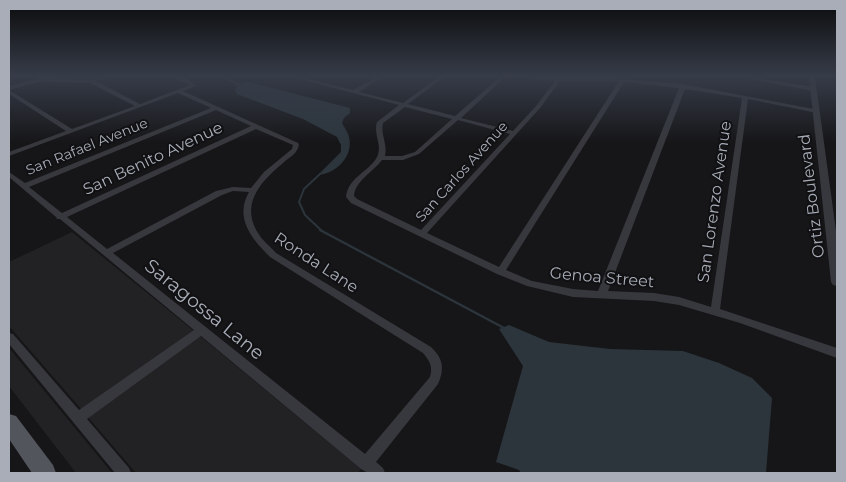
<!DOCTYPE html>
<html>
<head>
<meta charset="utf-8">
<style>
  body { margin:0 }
  #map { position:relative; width:846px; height:482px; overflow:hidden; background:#161618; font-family:Montserrat,sans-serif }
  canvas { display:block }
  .frame { position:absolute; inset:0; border:10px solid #a8adb8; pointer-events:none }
</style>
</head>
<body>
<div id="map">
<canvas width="846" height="482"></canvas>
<div class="frame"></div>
</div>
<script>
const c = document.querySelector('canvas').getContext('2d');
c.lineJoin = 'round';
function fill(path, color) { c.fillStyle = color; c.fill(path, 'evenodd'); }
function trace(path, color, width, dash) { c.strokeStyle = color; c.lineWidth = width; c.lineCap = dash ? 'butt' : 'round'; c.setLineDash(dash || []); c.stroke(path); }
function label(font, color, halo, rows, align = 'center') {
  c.font = font + ' Montserrat,sans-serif'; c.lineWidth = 4; c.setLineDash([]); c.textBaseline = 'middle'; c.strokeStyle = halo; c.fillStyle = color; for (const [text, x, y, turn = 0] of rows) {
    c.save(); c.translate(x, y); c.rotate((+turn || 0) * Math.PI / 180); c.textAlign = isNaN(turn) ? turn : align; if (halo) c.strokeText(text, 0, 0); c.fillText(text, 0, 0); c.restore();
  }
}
const built = new Path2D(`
  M72,232L194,331L82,410L9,326V262Z
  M200,336L361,469L358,473H136L87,416Z
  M9,348L112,473H76L9,386Z`);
const water = new Path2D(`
  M249,82L350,108V113L344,118L342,123C344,127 348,132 349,137C354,156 336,174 318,175L341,152V145L337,137L303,119L237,94L235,90L239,84Z
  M509,325L549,342L610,349L683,351L719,363L752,378L772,398L766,473H521L519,470L496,462L523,366L499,329Z`);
const streamFar1 = new Path2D(`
  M224,77L241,86
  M320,174L304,189L299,202L305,215L322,231`);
const stream = new Path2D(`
  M320,230L504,328`);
const minor = new Path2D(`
  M103,77H111L96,81L140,104L190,85L172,77C180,76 192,79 196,86L183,91L298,143L299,144C298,154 289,157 282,164C259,183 239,206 260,236C264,242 271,247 276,253L431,347C443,358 445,369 438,384L376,462L383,468L385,473H368L361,469L201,336L87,419L129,468L131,473H115L9,344V333L13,334L79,410L194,330L60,219H57L56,217L9,177V172L25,183L211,108L178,93L9,156V152L66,131L9,94V90L72,129L135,106L90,83L39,82L9,90V86L39,78L91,79ZM216,110L251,126L62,213L29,187ZM256,129L293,145L292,149L264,172L251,188L233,187L216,191L107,249L67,217ZM233,191L249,192C234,218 252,239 270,257L423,353C430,361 433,367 430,377L365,454L113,253L222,195Z
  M292,77H300L353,90L377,77H382L359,92L403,103L439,77H444L408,104L455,116L500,77H505L461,118L513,131L536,106L555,81L528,79L526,77L611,78L683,84L819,110L820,111L817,113L748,99L720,309L837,348V358L740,323L679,305L654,301L573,297L527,286L497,274L351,203L346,197C348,177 369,172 377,157C383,146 373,134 377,122L399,105ZM560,81H619L499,267L427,233L540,108ZM624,82L679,88L598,291L573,289L532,281L506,270ZM685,89L742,98L711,307L679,297L654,293L608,291ZM405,107L452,119L415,152L402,156H385C388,144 380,134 383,123ZM458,120L510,134L421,230L357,199L354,196C355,181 373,172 382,160H403L419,154Z
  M740,77H750L813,87L816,89L813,91Z`);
const tertiary = new Path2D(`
  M809,77H815L837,238V286L833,285L831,282Z`);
const primary = new Path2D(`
  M9,414L16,416L53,465L56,473H32L9,439Z`);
const farStreetnames = [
  ["San Rafael Avenue",87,147,-22],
  ["San Carlos Avenue",462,172,-48]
];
const streetNames = [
  ["San Benito Avenue",153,159,-25],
  ["Ortiz Boulevard",812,196,-97],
  ["San Lorenzo Avenue",715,202,-82],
  ["Ronda Lane",316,263,33],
  ["Genoa Street",602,278,5]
];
const nearStreetnames = [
  ["Saragossa Lane",204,310,39]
];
fill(built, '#222225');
fill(water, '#2c353c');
trace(streamFar1, '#2c353c', 2);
trace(stream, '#2c353c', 2.5);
fill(minor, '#37383d');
fill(tertiary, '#37383d');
fill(primary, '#53555c');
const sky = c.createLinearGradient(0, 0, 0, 144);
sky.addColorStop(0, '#0c0c0d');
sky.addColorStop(0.53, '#363c48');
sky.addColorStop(1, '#363c4800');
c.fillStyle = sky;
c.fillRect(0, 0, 846, 144);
label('14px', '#a8adb8', '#111113', farStreetnames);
label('16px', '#a8adb8', '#111113', streetNames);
label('19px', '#a8adb8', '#111113', nearStreetnames);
</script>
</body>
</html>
